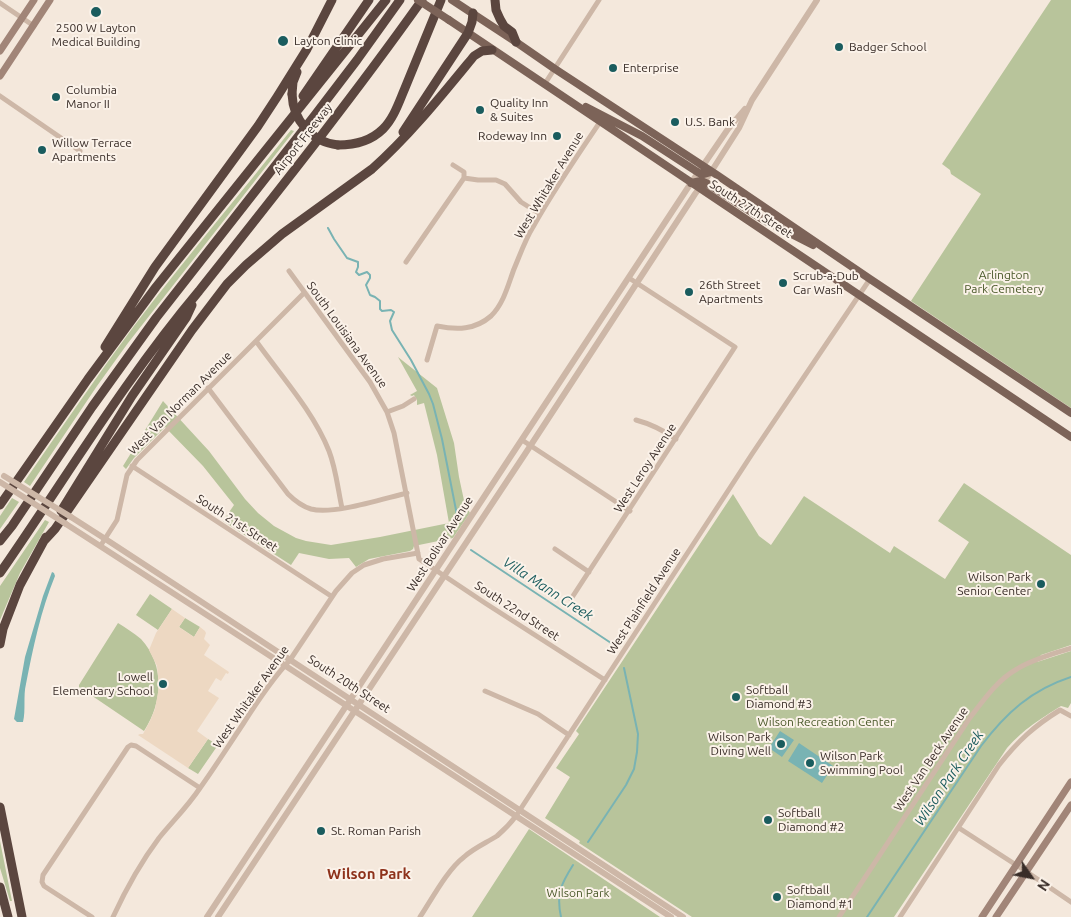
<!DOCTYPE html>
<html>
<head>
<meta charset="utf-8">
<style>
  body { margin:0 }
  #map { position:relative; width:1071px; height:917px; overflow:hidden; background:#f4e8dc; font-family:Ubuntu,sans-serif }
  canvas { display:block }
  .north { position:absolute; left:1006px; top:852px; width:50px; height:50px; -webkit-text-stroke:4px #fbf2e9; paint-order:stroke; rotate:123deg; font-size:14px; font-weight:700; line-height:20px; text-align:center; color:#392d28 }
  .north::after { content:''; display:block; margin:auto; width:18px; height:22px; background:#392d28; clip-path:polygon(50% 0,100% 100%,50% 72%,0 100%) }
</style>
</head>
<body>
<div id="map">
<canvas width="1071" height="917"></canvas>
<div class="north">N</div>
</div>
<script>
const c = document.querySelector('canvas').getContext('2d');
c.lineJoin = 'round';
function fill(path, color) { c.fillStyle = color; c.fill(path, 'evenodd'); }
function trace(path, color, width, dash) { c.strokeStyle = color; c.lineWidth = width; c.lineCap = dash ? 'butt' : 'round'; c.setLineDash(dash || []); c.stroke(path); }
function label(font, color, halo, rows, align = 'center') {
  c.font = font + ' Ubuntu,sans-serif'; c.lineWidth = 4; c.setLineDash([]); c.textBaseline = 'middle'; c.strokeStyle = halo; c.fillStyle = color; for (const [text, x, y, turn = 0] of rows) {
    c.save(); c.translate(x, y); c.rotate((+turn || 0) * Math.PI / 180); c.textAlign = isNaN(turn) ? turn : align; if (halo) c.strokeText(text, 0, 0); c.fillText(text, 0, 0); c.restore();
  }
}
const green = new Path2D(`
  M1051,0H1071V408L911,301L981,194L951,174L950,170L942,164Z
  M291,130L294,131L128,343L97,386L30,486L24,482C60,430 96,377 134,326C185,259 239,195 291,130Z
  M398,357L437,388L454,443L459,477L465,505L470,513L453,538L414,546L413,549L410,551L369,559L356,567L349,558L329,559L299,553L291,565L223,521L234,505L203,466L165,427L134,458L126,469L123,466L163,401L209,451L245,499L258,513L274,526L296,538L306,541L331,545L380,537L449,523L437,455L424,403L417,405V400L414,395L412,396L410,395L417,391Z
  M964,483L1071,555V645L1041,655L1037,662L1071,651V703L1068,708L1061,706C1039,720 1025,728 1007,748L894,917H692L579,843L580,841L545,818L570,777L556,768L579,734L576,731L733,494L759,536L771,545L804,496L890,553L894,546L945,579L969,542L938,521Z
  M12,498L19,502L0,529V516Z
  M45,520L49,522L20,573L0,620V586Z
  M150,594L172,609L158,630L136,615Z
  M185,618L200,627L194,637L179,627Z
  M118,623C126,628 134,633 141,639C165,665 163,702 144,731L79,687V685Z
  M208,739L218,745L198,774L188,768Z
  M529,829L660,917H472Z
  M0,841L12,901H10L0,868Z`);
const plaza = new Path2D(`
  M172,609L185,618L179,627L194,637L200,627L205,631L206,633L204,639L210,645L204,655L229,672L228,674L226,673L221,681L216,678L208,691L219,698L197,731L208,739L188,768L138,735L140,734H143L150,721L155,709L159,687L157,666L149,650L156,633Z`);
const water = new Path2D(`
  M52,572L54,573L55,576C41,610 33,648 26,684C23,696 26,710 23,722H17L14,719L25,657L43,596Z
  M780,731L794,740L782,757L769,748Z
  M799,743L833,766L822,783L788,761Z`);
const stream = new Path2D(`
  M328,228L334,239L347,258L358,262V267L356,272L359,275L367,272L370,275V278L366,285L370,295L375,297L380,301V309L382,311L391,310L394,312L390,321L392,330L411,360L429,394L433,404L442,439L457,515
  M471,550L614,645
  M588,842L626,785L634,769L637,752L638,734L624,668
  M561,917C556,894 561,884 573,865
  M867,917L981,746C1006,713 1031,690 1071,677`);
const minor = new Path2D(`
  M0,3L34,26
  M544,85L599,0
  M0,96L80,151
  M464,178L478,180H496L505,184L521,202L540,214
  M406,262L464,178V172L453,165
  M289,271L370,382L387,412L394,433L419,559L485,603L605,680
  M256,341C281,376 313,411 329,451C336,469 338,490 342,508
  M427,360L437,326C457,330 475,330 491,316C504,303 508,285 514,269C520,255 525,240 533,227C553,191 577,156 600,122
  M208,388L288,494C295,501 301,506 311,509C333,515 382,499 407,493
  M387,412L403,406L414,399
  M636,420C651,424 663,430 676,439
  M522,440L630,511
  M132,466L331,596
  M101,545L117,520L127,475L137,460L304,293
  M555,549L589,572
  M571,599L735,347L629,278
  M485,691L538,714L569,735
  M959,828L1027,872L1071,902
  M92,917L44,886L42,882L43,875L128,747L131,745L136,746L200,788
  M113,917C126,889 141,862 159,838C173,821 188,806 200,788C215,767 229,745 243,724C257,702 272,679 290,660L336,591L352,573L364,565L383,559L418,553
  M420,917C432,899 447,870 464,857C474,848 486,843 497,836C504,830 510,824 516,816L752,454L870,279
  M839,917L969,719C983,701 997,680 1017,669C1033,659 1053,654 1071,648
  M900,917L999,765C1018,741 1034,726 1060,710L1071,716`);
const tertiary = new Path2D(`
  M71,517L110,542L683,917
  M66,524L278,661L671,917
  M207,917L687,189L728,129L745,109
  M218,917L527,451L695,194L711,172L739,128L752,100L817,0`);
const secondary = new Path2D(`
  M0,51L34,0
  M0,76L50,0
  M982,917L1071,782
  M996,917L1071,805`);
const primary = new Path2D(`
  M452,0L516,42L555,69L717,175L870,279L1071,413
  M449,20L1071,437
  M586,107L642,136L699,173L704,174L711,172
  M691,183L701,181L708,184L762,219L813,245`);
const motorway = new Path2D(`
  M495,0L496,10L500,19L504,26L512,32L516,42
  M292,94L293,82L297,72
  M303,96L369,0
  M403,132L468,33L472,22L473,13
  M338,145C354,145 371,141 383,129C394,118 399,102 405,88C417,59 429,29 441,0
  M105,347L155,267L258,126L277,97L307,49L332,0
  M0,505L88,379L156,287L386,0
  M61,511L132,396L186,318L192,305
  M0,541L12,526L92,407L156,318L315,115L357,60L400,0
  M43,542L55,529L192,330L227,284L246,265L282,234L372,169C410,135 442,95 474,56L482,51L492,50
  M0,573C66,478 125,379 199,291C275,195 351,100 422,0
  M0,644L3,629L20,585L46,537
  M0,807L22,917
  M0,887L8,917`);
const tertiaryBridge = new Path2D(`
  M4,476L71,517
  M0,482L66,524`);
const primaryBridge = new Path2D(`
  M418,0L449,20`);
const motorwayBridge = new Path2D(`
  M292,94C293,120 311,142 338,145`);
const markers = [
  [96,12,6,"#1a5c5e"],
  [283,41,6,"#1a5c5e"],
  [839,47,5,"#1a5c5e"],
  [613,68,5,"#1a5c5e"],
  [56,97,5,"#1a5c5e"],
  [480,110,5,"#1a5c5e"],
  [675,122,5,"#1a5c5e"],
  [557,136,5,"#1a5c5e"],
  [42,150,5,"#1a5c5e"],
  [783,283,5,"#1a5c5e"],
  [689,292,5,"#1a5c5e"],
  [1041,584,5,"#1a5c5e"],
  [163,684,5,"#1a5c5e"],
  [736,697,5,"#1a5c5e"],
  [781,744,5,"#1a5c5e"],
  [810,763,5,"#1a5c5e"],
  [768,820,5,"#1a5c5e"],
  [321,831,5,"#1a5c5e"],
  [777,897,5,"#1a5c5e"]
];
const poiNames = [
  ["2500 W Layton",96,28,"center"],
  ["Medical Building",96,42,"center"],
  ["Layton Clinic",294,41],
  ["Badger School",849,47],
  ["Enterprise",623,68],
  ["Columbia",66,90],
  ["Manor II",66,104],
  ["Quality Inn",490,103],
  ["& Suites",490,117],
  ["U.S. Bank",685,122],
  ["Rodeway Inn",547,136,"right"],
  ["Willow Terrace",52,143],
  ["Apartments",52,157],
  ["Scrub-a-Dub",793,276],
  ["Car Wash",793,290],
  ["26th Street",699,285],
  ["Apartments",699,299],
  ["Wilson Park",1031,577,"right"],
  ["Senior Center",1031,591,"right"],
  ["Lowell",153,677,"right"],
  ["Elementary School",153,691,"right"],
  ["Softball",746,690],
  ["Diamond #3",746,704],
  ["Wilson Park",771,737,"right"],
  ["Diving Well",771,751,"right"],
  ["Wilson Park",820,756],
  ["Swimming Pool",820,770],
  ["Softball",778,813],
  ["Diamond #2",778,827],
  ["St. Roman Parish",331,831],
  ["Softball",787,890],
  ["Diamond #1",787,904]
];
const streetNames = [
  ["Airport Freeway",303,139,-52],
  ["West Whitaker Avenue",549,185,-59],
  ["South 27th Street",751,209,33],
  ["South Louisiana Avenue",347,335,54],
  ["West Van Norman Avenue",180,403,-45],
  ["West Leroy Avenue",645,468,-57],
  ["South 21st Street",237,523,33],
  ["West Bolivar Avenue",440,544,-57],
  ["West Plainfield Avenue",644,601,-57],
  ["South 22nd Street",517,611,33],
  ["South 20th Street",349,684,33],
  ["West Whitaker Avenue",251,697,-55],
  ["West Van Beck Avenue",931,759,-56]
];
const parkNames = [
  ["Arlington",1004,275],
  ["Park Cemetery",1004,289],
  ["Wilson Recreation Center",826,722],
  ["Wilson Park",578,893]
];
const waterNames = [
  ["Villa Mann Creek",548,589,33],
  ["Wilson Park Creek",949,778,-56]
];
const quarterNames = [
  ["Wilson Park",369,874]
];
fill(green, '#b8c49b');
fill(plaza, '#edd8c2');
fill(water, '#79b3b3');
trace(stream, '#79b3b3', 2);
trace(minor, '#cdb7a7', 5);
trace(tertiary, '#cdb7a7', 6);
trace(secondary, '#a18578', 7);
trace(primary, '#7c6358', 8);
trace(motorway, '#5b463f', 9);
trace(tertiaryBridge, '#cdb7a7', 6);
trace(primaryBridge, '#7c6358', 8);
trace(motorwayBridge, '#5b463f', 9);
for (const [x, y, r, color] of markers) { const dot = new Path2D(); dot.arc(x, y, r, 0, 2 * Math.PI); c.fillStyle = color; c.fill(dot); trace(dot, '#fbf2e9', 2); }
label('12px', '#392d28', '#fbf2e9', poiNames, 'left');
label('12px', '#392d28', '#fbf2e9', streetNames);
label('12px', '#4a592a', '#fbf2e9', parkNames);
label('italic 14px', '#1a5c5e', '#fbf2e9', waterNames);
label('bold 15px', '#8e321b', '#fbf2e9', quarterNames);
</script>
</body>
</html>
